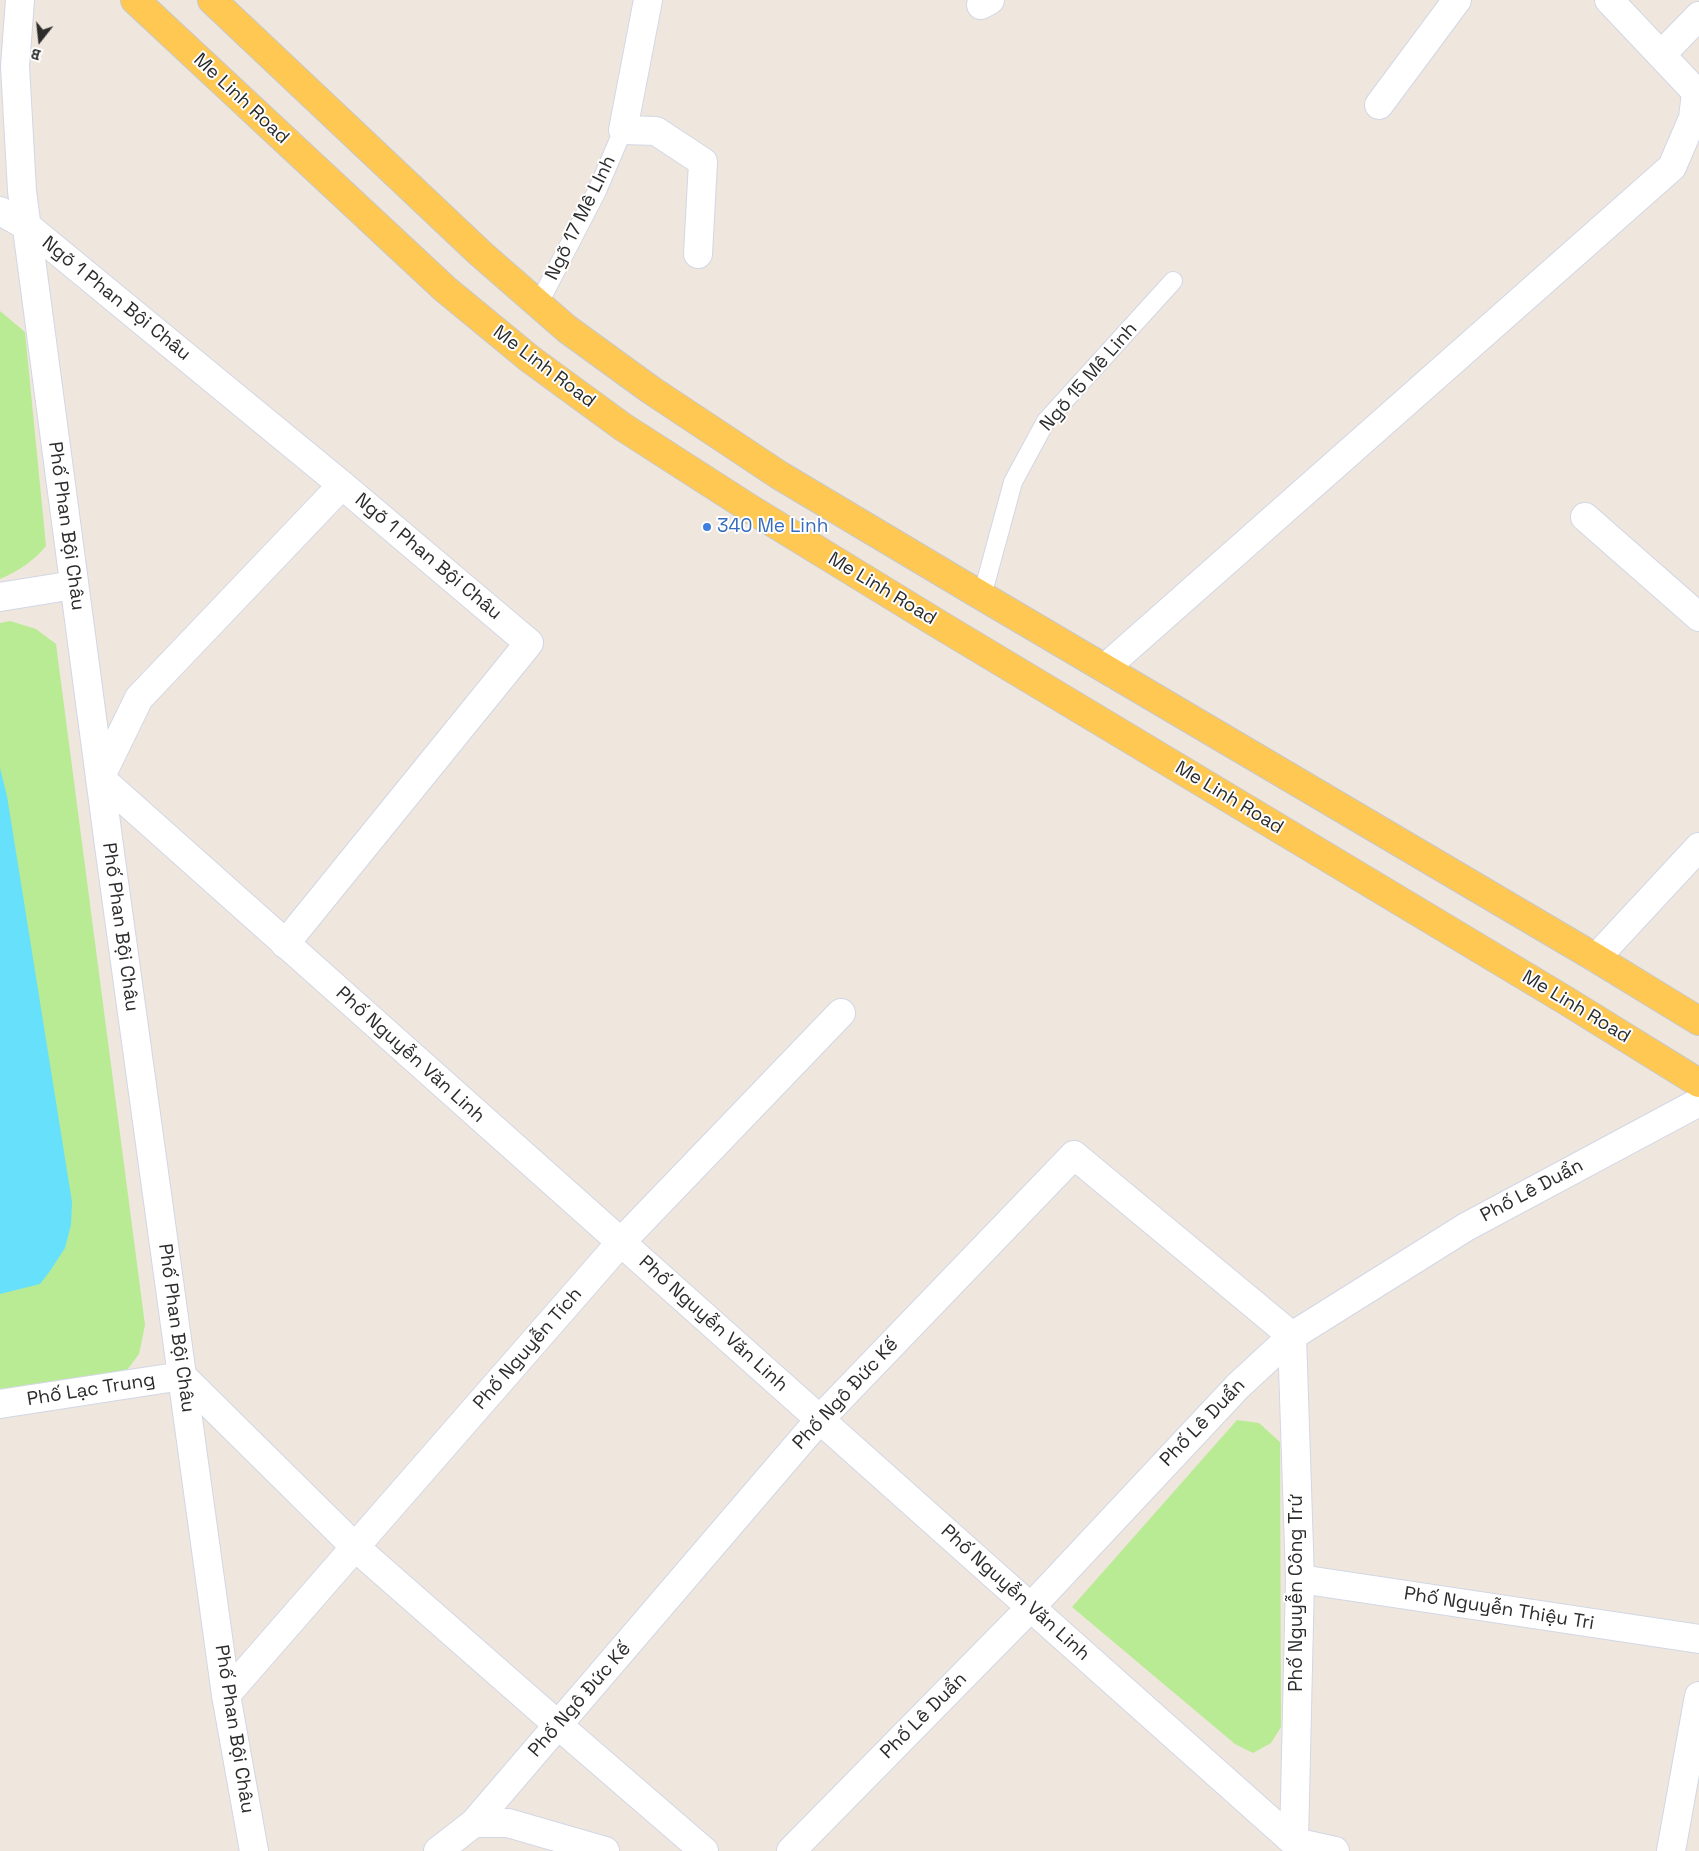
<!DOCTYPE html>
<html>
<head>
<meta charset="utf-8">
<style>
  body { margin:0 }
  #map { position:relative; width:1699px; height:1851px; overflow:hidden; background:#efe6dd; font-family:"Space Grotesk",sans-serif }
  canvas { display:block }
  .north { position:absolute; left:15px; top:15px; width:50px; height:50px; -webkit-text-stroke:4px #fff; paint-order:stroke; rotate:196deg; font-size:14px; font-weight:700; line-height:20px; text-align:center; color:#2c2c2c }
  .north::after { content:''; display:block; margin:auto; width:18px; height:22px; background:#2c2c2c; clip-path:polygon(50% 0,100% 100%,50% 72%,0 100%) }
</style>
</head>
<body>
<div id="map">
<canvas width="1699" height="1851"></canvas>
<div class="north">B</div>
</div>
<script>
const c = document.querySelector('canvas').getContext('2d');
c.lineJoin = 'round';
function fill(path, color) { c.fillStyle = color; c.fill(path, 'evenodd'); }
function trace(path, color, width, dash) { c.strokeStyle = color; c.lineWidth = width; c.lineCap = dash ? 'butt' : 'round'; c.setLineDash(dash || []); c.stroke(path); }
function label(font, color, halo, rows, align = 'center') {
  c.font = font + ' "Space Grotesk",sans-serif'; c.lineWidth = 4; c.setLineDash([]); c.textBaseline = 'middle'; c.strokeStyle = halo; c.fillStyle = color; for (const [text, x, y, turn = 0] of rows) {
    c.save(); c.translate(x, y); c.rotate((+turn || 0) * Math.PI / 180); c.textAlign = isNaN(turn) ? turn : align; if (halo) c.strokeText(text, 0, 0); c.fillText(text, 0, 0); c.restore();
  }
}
const green = new Path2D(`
  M0,311L25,332L46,546C33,562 18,571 0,579Z
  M10,621L36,629L56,644L145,1325L139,1354L127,1370L0,1389V623Z
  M1237,1420L1259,1423L1280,1442L1281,1727L1271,1743L1253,1753L1235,1744L1072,1607Z`);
const water = new Path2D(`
  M0,768L7,796L72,1202L71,1225L65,1248L50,1271L40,1284L0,1294Z`);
const service = new Path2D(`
  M538,305L597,191L623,130
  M982,596L1013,482L1046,421L1173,281`);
const minor = new Path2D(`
  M648,0L623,130L656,131L703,162L698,254
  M981,5L990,0
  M1661,55L1699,16
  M1379,105L1457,0
  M0,211L27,226L342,485L529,643L285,944
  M1585,517L1699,617
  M0,597L74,585
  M1105,668L1672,167L1693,118L1696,92L1609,0
  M100,778L139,698L342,485
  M1596,958L1699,847
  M0,1404L182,1376L355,1547L558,1725L704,1851
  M1300,1579L1699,1639
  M226,1695L621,1242L841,1013
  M474,1823H508L605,1851
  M438,1851L474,1823L820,1419L1074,1155L1292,1336L1300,1579L1294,1842
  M791,1851L1031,1607
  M1671,1851L1699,1696`);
const tertiary = new Path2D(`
  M20,0L15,66L22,191L110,853L226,1695L254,1851
  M100,778L1294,1842L1335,1851
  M1031,1607L1238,1386L1292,1336L1466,1227L1699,1102`);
const primary = new Path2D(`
  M135,0L445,289L530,359L623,427L749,508L940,625L1565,1000L1699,1083
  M212,0L481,254L567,329L651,390L779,475L982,596L1596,958L1699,1021`);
const markers = [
  [707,527,5,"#3f7fe0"]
];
const streetNames = [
  ["Me Linh Road",241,99,43],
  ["Ngõ 17 Mê LInh",581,218,-64],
  ["Ngõ 1 Phan Bội Châu",116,299,39],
  ["Me Linh Road",544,367,37],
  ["Ngõ 15 Mê Linh",1089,377,-49],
  ["Phố Phan Bội Châu",66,526,82],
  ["Ngõ 1 Phan Bội Châu",428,557,40],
  ["Me Linh Road",882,589,31],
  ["Me Linh Road",1229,798,31],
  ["Phố Phan Bội Châu",120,927,82],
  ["Me Linh Road",1576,1007,31],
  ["Phố Nguyễn Văn Linh",410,1055,42],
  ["Phố Lê Duẩn",1532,1191,-28],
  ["Phố Nguyễn Văn Linh",713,1324,42],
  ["Phố Phan Bội Châu",176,1328,82],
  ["Phố Nguyễn Tích",528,1349,-49],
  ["Phố Lạc Trung",91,1390,-9],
  ["Phố Ngô Đức Kế",846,1394,-47],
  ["Phố Lê Duẩn",1203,1423,-46],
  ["Phố Nguyễn Văn Linh",1015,1593,42],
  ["Phố Nguyễn Công Trứ",1297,1593,-90],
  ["Phố Nguyễn Thiệu Tri",1499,1609,9],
  ["Phố Ngô Đức Kế",580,1700,-49],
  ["Phố Lê Duẩn",924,1716,-45],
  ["Phố Phan Bội Châu",234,1729,81]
];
const shopNames = [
  ["340 Me Linh",717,527]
];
fill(green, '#b9eb94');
fill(water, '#66e0fb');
trace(service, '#d2d7e6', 20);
trace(minor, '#d2d7e6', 30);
trace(tertiary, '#d2d7e6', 30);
trace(primary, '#c8c8c8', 30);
trace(service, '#fff', 18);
trace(minor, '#fff', 28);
trace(tertiary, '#fff', 28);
trace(primary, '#ffc852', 28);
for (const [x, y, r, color] of markers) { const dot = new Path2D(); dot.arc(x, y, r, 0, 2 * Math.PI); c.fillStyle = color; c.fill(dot); trace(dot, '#fff', 2); }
label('19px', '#2c2c2c', '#fff', streetNames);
label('19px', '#366cbe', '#fff', shopNames, 'left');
</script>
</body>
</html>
